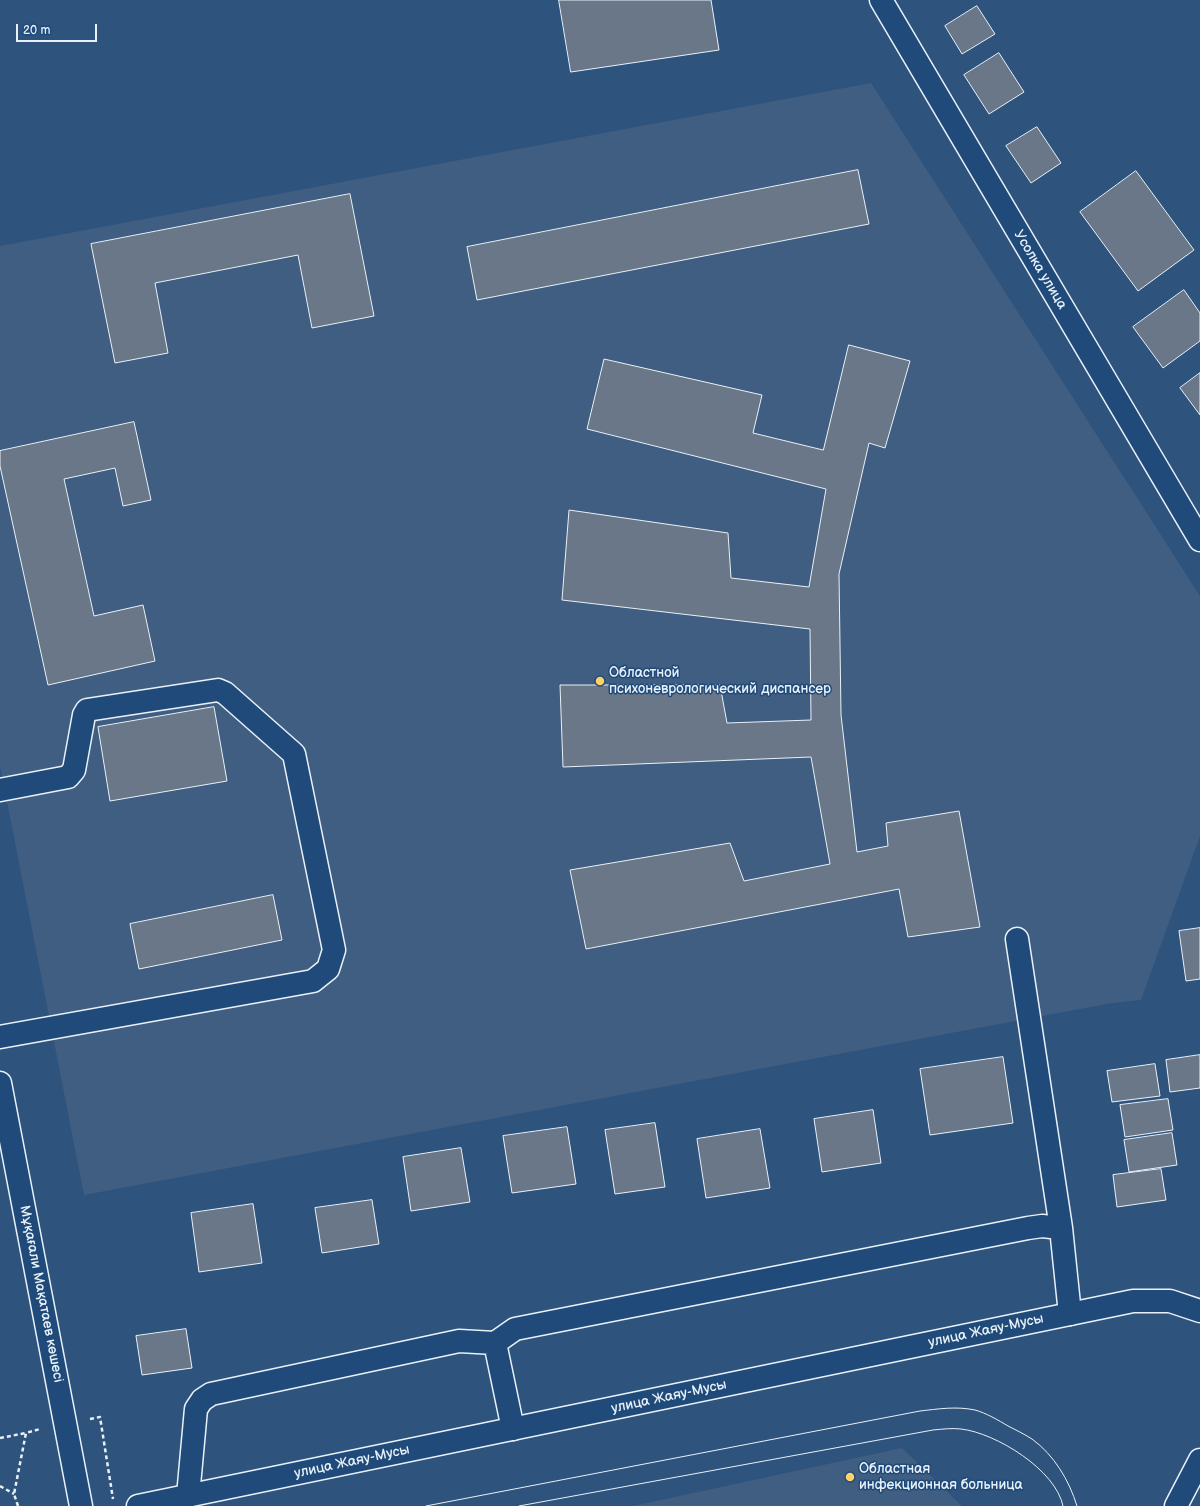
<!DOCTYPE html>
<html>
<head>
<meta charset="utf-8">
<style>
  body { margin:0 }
  #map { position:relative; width:1200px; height:1506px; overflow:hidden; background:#2e537d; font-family:"Balsamiq Sans",sans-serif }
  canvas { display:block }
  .scale { position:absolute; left:16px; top:24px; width:81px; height:18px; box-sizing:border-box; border:2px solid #e8f1f8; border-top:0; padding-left:5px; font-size:12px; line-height:14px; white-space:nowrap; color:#e8f1f8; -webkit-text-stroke:3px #1f4a7a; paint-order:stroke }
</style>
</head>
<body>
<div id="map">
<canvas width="1200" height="1506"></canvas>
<div class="scale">20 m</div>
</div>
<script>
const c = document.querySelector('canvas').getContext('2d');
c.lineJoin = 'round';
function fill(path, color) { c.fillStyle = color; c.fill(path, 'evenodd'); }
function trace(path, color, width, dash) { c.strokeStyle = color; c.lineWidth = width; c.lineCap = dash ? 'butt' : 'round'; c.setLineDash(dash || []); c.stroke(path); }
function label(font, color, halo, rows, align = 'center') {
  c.font = font + ' "Balsamiq Sans",sans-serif'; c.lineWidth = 3; c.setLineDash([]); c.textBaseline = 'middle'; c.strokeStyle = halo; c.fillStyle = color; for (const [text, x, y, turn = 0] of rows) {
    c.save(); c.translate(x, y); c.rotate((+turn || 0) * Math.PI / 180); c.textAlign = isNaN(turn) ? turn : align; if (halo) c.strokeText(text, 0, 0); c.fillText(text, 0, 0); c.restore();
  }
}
const built = new Path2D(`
  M871,83L1200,596V836L1141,1000L1112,1003L84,1195L0,766V246Z
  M902,1448L962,1506H633Z`);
const building = new Path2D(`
  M559,0H711L719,50L571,72Z
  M977,6L995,34L962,54L945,26Z
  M999,53L1024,92L989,114L964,75Z
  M1037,127L1061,163L1031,183L1006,146Z
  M858,170L869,224L477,300L467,247Z
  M1136,171L1194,250L1138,291L1080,212Z
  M350,194L374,316L312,328L298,255L155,283L168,353L115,363L91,244Z
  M1184,290L1200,313V341L1163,368L1133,327Z
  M849,345L910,361L885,448L869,443L839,574L841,715L857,852L888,846L886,823L959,811L980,927L908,937L899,889L586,949L570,870L730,843L744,881L830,864L811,757L563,767L560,685H720L727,723L811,720L810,629L562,600L569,510L728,533L731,578L809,587L826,489L587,429L604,359L762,395L753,433L823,450Z
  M1200,373V415L1180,388Z
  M134,422L151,500L123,506L115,468L64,479L94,616L143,605L155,661L48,685L0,466V451Z
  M214,707L227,781L110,801L98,727Z
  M273,895L282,940L139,969L130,924Z
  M1200,928V979L1186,981L1179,931Z
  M1200,1055V1088L1170,1092L1166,1060Z
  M1003,1057L1013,1123L930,1135L920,1069Z
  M1155,1064L1160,1096L1112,1102L1107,1071Z
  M1168,1099L1173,1130L1125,1137L1120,1105Z
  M873,1110L881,1163L822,1172L814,1119Z
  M655,1123L665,1187L615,1194L605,1130Z
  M567,1127L576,1184L512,1193L503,1136Z
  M760,1129L770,1188L706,1198L697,1139Z
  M1172,1133L1177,1165L1129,1172L1124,1140Z
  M461,1148L470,1202L411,1211L403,1157Z
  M1161,1169L1166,1200L1117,1207L1113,1175Z
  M372,1200L379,1244L322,1253L315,1208Z
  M253,1204L262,1263L199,1272L191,1213Z
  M186,1329L192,1368L142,1375L136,1336Z`);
const path = new Path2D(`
  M90,1419L100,1417L113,1499
  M0,1438L26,1433
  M0,1486L14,1494
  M18,1506L14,1494L26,1433L40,1429`);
const minor = new Path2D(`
  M881,0L1200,540
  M0,790L68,777L74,770L84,715L87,710L218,690L225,693L294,754L334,950L328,969L313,981L0,1037
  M1017,939L1061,1228L1070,1314
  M0,1083L81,1506
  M513,1429L495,1343L515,1329L1028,1228L1042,1226L1061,1228
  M188,1496L196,1409L202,1400L211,1394L459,1341L495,1343`);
const major = new Path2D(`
  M138,1506L1133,1301H1170L1200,1311
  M1176,1506L1200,1460`);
const tram = new Path2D(`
  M426,1506L920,1411C938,1409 956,1406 975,1410C986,1413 998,1420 1008,1426C1016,1430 1024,1434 1032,1439C1054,1455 1069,1480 1077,1506
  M519,1506L933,1430C943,1429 952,1428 961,1429C996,1433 1056,1470 1063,1506`);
const markers = [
  [600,681,5,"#ffd166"],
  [850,1477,5,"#ffd166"]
];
const streetNames = [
  ["Усолка улица",1040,270,59],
  ["Мұқағали Мақатаев көшесі",41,1294,79],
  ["улица Жаяу-Мусы",986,1331,-12],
  ["улица Жаяу-Мусы",669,1397,-12],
  ["улица Жаяу-Мусы",352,1462,-12]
];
const poiNames = [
  ["Областной",609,673],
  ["психоневрологический диспансер",609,689],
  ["Областная",859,1469],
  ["инфекционная больница",859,1485]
];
fill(built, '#405e81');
fill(building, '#6a7789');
trace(building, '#e8f1f8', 1);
trace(minor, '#e8f1f8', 25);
trace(major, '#e8f1f8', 25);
trace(path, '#e8f1f8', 2.5, [4, 3]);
trace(minor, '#1f4a7a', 22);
trace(major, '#1f4a7a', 22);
trace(tram, '#e8f1f8', 1);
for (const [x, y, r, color] of markers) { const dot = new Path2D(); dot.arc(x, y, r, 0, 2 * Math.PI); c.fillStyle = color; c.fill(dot); trace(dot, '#1f4a7a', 1.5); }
label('14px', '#e8f1f8', '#1f4a7a', streetNames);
label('14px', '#e8f1f8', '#1f4a7a', poiNames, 'left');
</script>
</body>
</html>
